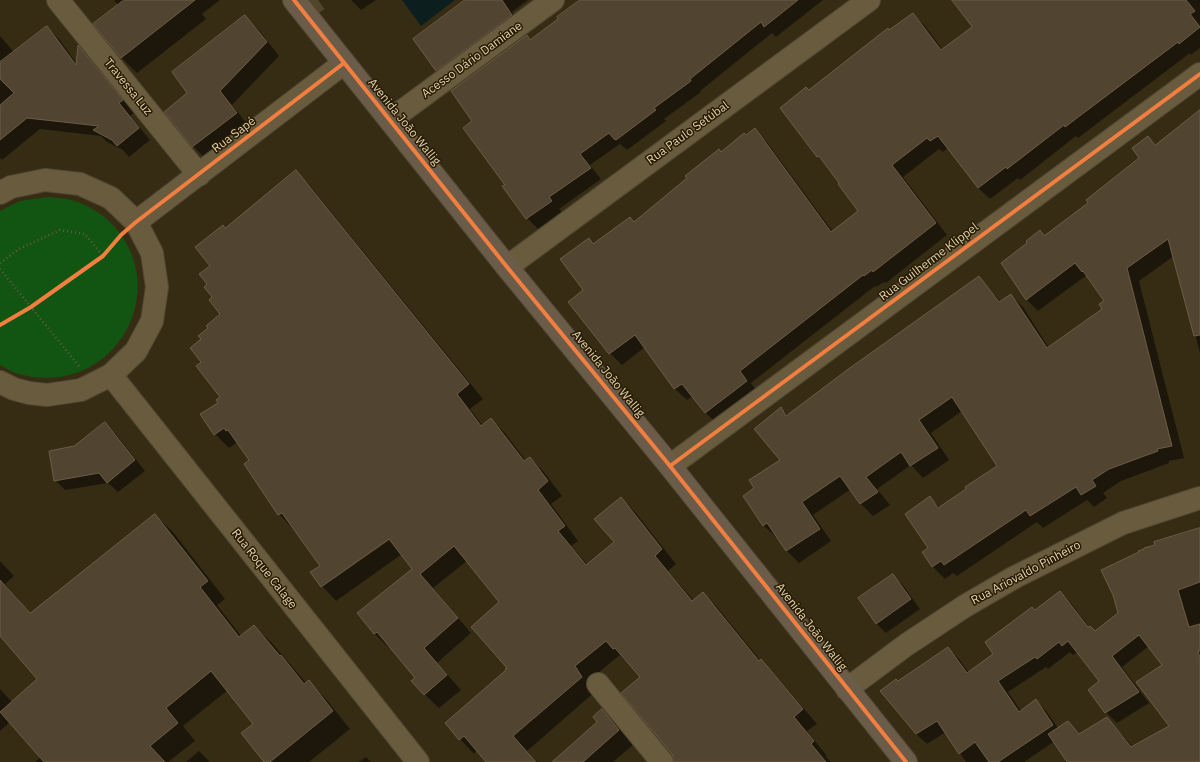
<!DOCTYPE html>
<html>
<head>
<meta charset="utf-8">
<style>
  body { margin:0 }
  canvas { display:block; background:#362c14 }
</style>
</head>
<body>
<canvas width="1200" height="762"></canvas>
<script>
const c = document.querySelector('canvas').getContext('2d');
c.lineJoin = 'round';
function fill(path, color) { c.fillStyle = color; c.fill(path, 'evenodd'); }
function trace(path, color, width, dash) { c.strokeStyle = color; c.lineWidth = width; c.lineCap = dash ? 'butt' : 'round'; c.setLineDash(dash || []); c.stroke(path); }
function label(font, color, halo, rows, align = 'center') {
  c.font = font + ' "IBM Plex Sans",sans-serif'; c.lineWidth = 3; c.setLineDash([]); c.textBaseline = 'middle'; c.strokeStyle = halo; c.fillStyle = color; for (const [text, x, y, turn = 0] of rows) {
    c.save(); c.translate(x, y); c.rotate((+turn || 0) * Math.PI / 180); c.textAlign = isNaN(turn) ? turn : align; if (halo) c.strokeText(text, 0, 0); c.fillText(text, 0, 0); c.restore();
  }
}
const green = new Path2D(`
  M48,197C57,198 69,198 78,202C85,205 95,210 102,215C181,279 118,401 19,374C13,373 6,368 0,365V211L20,201Z`);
const water = new Path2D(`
  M402,0H455L421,26Z`);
const shadow = new Path2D(`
  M114,0H220L202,14L206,19L137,73L122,58L95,24L118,5Z
  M351,0H376L361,10Z
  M467,0H528L512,12L522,26L447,81L437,70Z
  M582,0H823L776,37L772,33L700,91L701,92L664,119L666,121L627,150L620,144L590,165L601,179L559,209L562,212L538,229L527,218L506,185L473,121L526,36L531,40L560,19Z
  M953,0H1200V48L1191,55L1190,53L1078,138L1076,136L1020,180L1018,178L990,199L978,188L948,148L943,152L939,149L903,177L947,235L886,283L884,282L876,287L875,286L751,383L758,393L717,424L705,412L693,396L687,400L675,389L645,347L622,365L610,353L585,291L588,239L594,244L634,223L721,153L755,130L766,141L833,232L860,211L830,168L818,156L809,91L913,14L925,26L943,50L974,27Z
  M245,16L258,29L279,56L232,105L249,126L206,159L193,146L188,93Z
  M47,27L59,39L77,64L79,47L90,58L134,113L130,116L150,140L129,157L123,150L107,142L101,136L40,129L2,160L1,158L0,159V36L14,52Z
  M1200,116V353L1174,256L1139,281L1184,458L1169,461V463L1121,481L1103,493L1107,498L1094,507L1087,500L1043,528L1037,522L957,576L953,573L945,579L933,567L923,552L929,548L930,498L940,508L998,466L962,411L931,433L949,460L923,478L911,465L877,489L890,505L873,516L861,504L851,489L813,515L831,541L799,563L787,551L777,536L776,537L763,525L756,489L781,460V409L788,416L978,278L1001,302L1011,295L1023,307L1049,348L1104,309L1105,301L1087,275L1038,311L1026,299L1045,237L1090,203L1141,158L1148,137L1156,146Z
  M296,172L310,186L483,399L470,409L483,426L491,419L505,433L526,461L530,458L544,472L562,496L551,504L578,541L571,546L588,565L615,542L621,498L635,512L676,564L668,571L694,601L703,593L717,607L760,660L775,675L817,724L807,731L827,756L826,757L831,762H675V759L641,677L620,655L588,681L596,691L527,751L537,762H487L477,750L474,754L460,739L446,723L508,670L500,603L467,561L433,588L471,633L437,663L461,690L439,708L424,694L416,678L390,647L389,648L375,634L358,613L414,569L402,554L336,601L322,586L312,573L321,566L293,529L279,514L251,460L238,442L229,448L215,434L219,403L222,397L203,362L202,339L209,328L222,314L213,297L208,284L211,266L225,229ZM393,535L394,537L332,580V578Z
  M105,423L115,433L145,471L118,492L108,483L65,490L55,480L74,447Z
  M155,515L173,532L225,599L217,605L241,636L254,626L272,643L306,683L309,682L326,699L350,729L309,762H265L255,724L228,690L183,726L195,741L168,762H35L41,757L10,722L0,731V689L12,702L39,679L0,635V561L14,576L5,584L31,614Z
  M1200,527V762H1064L1069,759L1055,741L1024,762H966L946,732L927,744L916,734L898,682L948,648L959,659L969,673L995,655L1035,611L1060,592L1070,602L1090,628L1096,632L1119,613L1200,530ZM1149,646L1164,665L1171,726L1133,747L1107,718L1080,734L1068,722L1058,728L1046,711L1036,700L1021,711L1008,692L1046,667L1048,669L1070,652L1073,655L1078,652L1100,681L1089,690L1106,712L1117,723L1149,703L1122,667Z
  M893,575L903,585L920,609L886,633L876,623Z
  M602,710L617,725L633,745L613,762H553L598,722Z
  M199,751L210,762H186Z
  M366,757L371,762H359Z`);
const building = new Path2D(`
  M124,0H195L121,58L93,24Z
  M465,0H502L512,15L436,71L413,39Z
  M580,0H798L764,27L761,22L690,79L691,81L654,108L656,110L616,140L614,139L609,133L580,154L591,168L549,197L552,201L526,219L502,186L505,185L463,128L472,121L451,91L527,35L530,40L558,19L557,17Z
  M952,0H1186L1195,11L1190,14L1200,27L1179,44L1178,42L1065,127L1064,125L1007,169L1006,167L978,188L938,136L930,141L927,138L892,165L936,223L873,272L872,270L864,276L863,275L740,371L747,381L705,413L682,384L674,389L635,335L609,354L568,302L583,290L560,259L589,238L593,244L630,217L634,222L687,178L685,176L719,149L721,152L744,133L746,135L755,128L831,232L858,211L838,184L839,183L819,156L817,157L780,108L806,87L809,90L888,28L889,30L913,13L941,50L972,27Z
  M245,15L267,42L220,91L237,113L192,147L164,112L187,93L172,72Z
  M47,26L76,65L78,45L123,100L119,103L139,128L117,146L112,140L93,130L99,126L27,118L0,140V105L14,93L0,79V62Z
  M1200,110V335L1194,336L1168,239L1127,268L1172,446L1157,449L1158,451L1109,469L1092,480L1096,486L1081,495L1076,487L1030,516L1026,510L944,565L941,561L932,567L922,552L928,548L905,514L930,496L938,508L966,489L965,487L997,466L952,397L919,420L938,448L910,466L901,452L866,477L878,492L860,504L840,476L802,502L820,529L786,551L767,523L763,526L743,496L754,488L749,480L780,460L754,429L781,407L786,416L847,370L979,276L999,302L1011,294L1047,348L1102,309L1099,304L1104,301L1083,271L1082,272L1075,263L1026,300L1001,263L1027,243L1026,241L1040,230L1044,236L1088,203L1086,200L1139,158L1132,148L1148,136L1155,145Z
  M296,170L469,384L457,394L481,426L491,418L524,461L530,457L548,481L538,490L565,526L558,531L586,565L614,542L594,519L621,497L662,549L655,556L692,601L703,592L759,661L761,659L803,709L794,717L814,741L811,744L826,762H674L672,754L621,693L640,677L615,648L613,649L606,641L575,666L582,677L513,736L536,762H486L464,736L459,740L445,723L506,670L505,669L507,668L471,627L499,602L454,546L420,574L458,618L424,648L447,675L424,695L411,681L415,678L377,632L374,634L357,613L412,569L389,539L321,587L310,572L320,566L282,513L278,515L244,464L249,460L228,430L226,431L224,428L214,435L200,414L218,403L216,400L220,397L196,366L201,362L190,348L201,339L198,336L208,328L206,326L220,314L209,300L212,297L204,287L207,284L199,274L210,266L195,247L223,225L225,228Z
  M105,422L135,460L107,483L99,473L54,481L49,451L74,446Z
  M155,514L208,581L200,587L239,637L254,625L280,656L281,655L304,684L309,680L333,711L270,762H264L241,733L253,724L211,671L166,708L178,723L150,746L165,762H44L0,712L37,679L0,636V580L30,613Z
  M1200,528V582L1178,590L1189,627L1200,624V651H1198L1200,658V762H1067L1048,734L1068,721L1079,734L1107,717L1131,747L1169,726L1136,682L1162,665L1139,635L1112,656L1139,692L1105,713L1088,690L1099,681L1068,641L1062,646L1059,642L1037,659L1035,657L998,681L1019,712L1036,699L1053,725L998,762H989L975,742L959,754L937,721L916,734L880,691L896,679L898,681L948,647L967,673L993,654L985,642L1032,607L1035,610L1060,591L1088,627L1090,626L1095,631L1118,613L1113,595L1101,570L1139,552L1138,551L1144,549V548L1155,545L1154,542Z
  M893,574L911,599L876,624L858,598Z
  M602,709L619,730L583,762H552L597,722L593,717Z`);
const minorTunnel = new Path2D(`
  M311,5L318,0`);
const path = new Path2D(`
  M0,263L19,249L60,230L85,234L103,256
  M0,269L79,366
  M0,325L31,307L103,256L119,237`);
const minor = new Path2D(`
  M58,0L199,175
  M390,120L553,0
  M0,193L11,187L45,180L80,184L111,198L136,222L152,253L157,287L152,321L136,351L111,375L81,390L47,395L29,393L14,389L0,382
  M136,222L344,63
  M507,267L869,0
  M111,375L418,762
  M670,466L1200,74
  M598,684L662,762
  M847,689L906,645L965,606L1015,577L1123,523L1200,498`);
const major = new Path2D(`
  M294,0L507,267L670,466L906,762`);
const cycleway = new Path2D(`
  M294,0L507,267L670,466L906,762
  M0,325L31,307L103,256L121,235L136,222L344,63
  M670,466L1200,74`);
const streetNames = [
  ["Acesso Dário Damiane",472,60,-36],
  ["Travessa Luz",128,87,51],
  ["Avenida João Wallig",404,122,51],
  ["Rua Paulo Setúbal",688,133,-36],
  ["Rua Sapé",234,135,-37],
  ["Rua Guilherme Klippel",929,262,-37],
  ["Avenida João Wallig",608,374,51],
  ["Rua Roque Calage",264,569,52],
  ["Rua Ariovaldo Pinheiro",1026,573,-28],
  ["Avenida João Wallig",811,627,52]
];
fill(green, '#125412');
fill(water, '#0c1e1e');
fill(shadow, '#0007');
fill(building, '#514430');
trace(building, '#6c5c46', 1);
trace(minorTunnel, '#51452b', 22, [22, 11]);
trace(minor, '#514834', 24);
trace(major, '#514834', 24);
trace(path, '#675c44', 2.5, [1, 3]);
trace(minor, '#695b3d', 22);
trace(major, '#6b5c4a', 22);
trace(cycleway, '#f27e40', 4);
label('12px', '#e7d4b0', '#261b03', streetNames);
</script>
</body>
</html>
